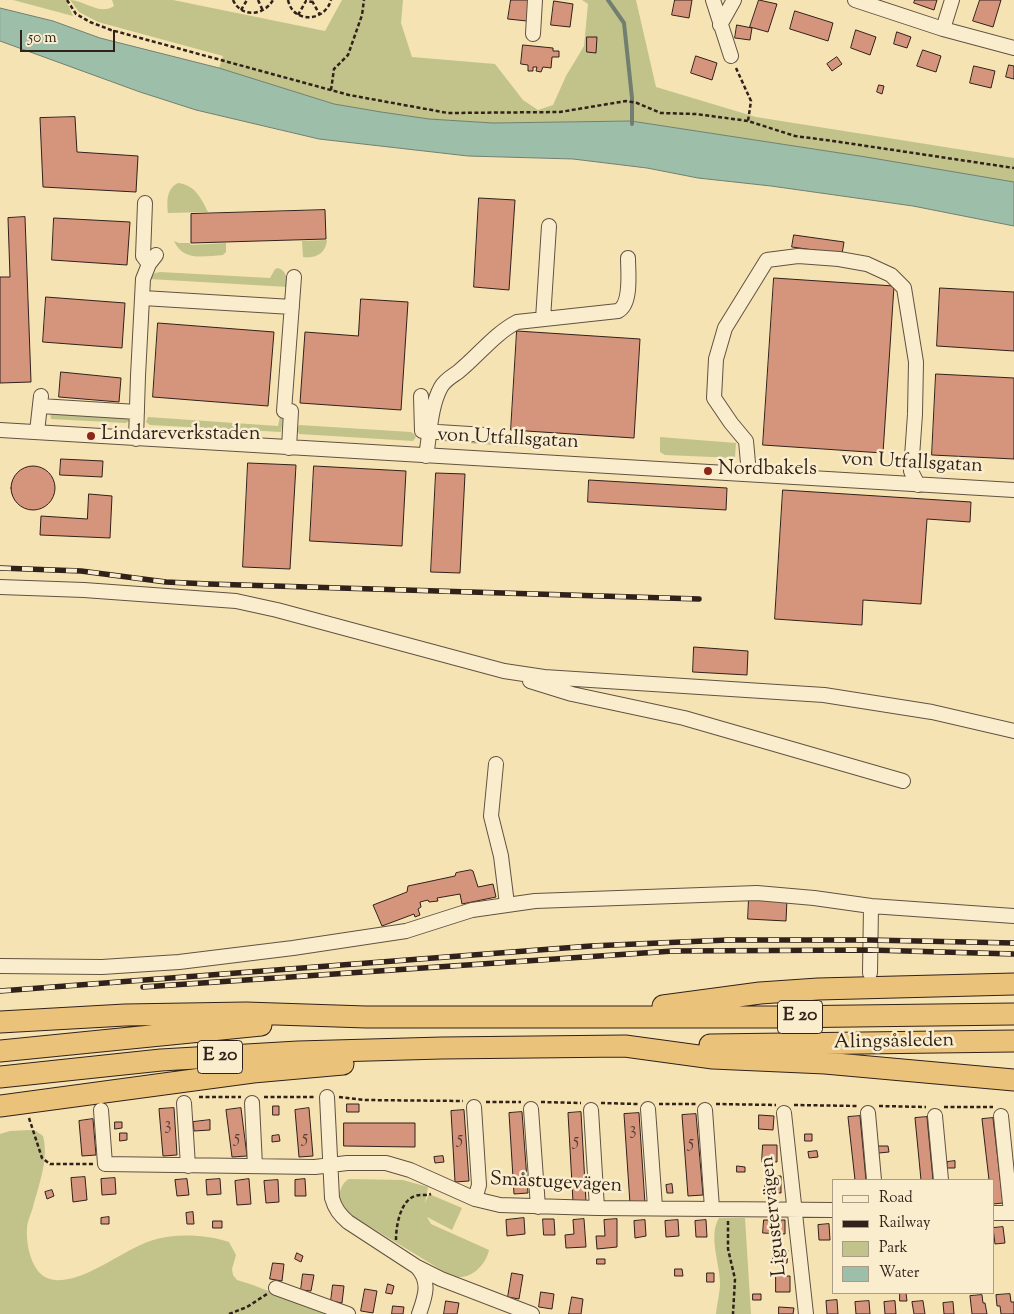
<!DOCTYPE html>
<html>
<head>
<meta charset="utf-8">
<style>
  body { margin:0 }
  #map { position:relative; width:1014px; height:1314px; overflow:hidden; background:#f6e3b3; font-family:"Sorts Mill Goudy",serif }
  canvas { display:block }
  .legend { position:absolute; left:832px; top:1179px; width:162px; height:115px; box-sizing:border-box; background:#f9edce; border:1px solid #a99b86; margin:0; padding:6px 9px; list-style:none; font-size:15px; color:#31211b }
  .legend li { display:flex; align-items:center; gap:10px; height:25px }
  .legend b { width:25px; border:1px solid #a99b86 }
  .scale { position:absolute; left:20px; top:30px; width:95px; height:22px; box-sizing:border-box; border:2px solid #31211b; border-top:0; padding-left:6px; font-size:15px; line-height:18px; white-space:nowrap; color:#31211b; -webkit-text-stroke:4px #f9edce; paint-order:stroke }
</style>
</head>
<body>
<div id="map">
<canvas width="1014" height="1314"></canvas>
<ul class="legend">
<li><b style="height:6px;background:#f9edce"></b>Road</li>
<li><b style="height:6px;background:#31211b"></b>Railway</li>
<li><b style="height:14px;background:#c1c38a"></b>Park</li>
<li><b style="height:14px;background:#9dbea9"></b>Water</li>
</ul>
<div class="scale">50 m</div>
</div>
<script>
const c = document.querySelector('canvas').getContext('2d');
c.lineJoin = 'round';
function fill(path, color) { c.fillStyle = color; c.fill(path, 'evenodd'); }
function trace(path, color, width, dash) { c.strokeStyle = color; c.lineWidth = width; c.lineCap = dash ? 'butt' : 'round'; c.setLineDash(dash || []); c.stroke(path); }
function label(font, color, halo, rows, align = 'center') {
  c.font = font + ' "Sorts Mill Goudy",serif'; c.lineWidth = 5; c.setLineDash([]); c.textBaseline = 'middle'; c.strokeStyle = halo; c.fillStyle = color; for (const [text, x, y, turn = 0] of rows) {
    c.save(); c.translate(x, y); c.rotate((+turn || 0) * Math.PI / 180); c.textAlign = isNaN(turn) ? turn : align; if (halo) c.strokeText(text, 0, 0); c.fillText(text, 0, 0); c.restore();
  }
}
const green = new Path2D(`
  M13,0H66L73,16Z
  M70,0C84,0 100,16 114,6L112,0H173L325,31L342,0H403L401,23L412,57L495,64L523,100L538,110L553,105L566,76L584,46L588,4L582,0H636L656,87L756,117L1014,158V182L866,157L631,121L493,123L429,119L381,112L334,104L219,68L223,56L98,22L79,12Z
  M178,183C195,185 201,198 208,212L168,213C167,202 166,189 178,183Z
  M327,240C326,253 316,259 303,257L302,241Z
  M174,241L179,243H190L191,245L226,243V252L223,255C205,256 183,262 174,241Z
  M278,268C287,271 287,279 288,287L149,279L155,273L160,272L270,278L275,269Z
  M50,411L129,418V421L126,423L51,419Z
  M280,416L283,419L281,432L150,425L146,422L148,417L278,426Z
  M299,425L411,432L414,434L416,437L413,441L299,434L297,429Z
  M660,437L736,443L735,458L665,455L660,452Z
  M452,438C470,438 504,436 519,447L441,441L442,439Z
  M30,1130L36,1131L43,1136C49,1159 39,1184 33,1207C31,1214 27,1222 27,1229C26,1244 31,1269 45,1277C73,1292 122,1250 150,1241C174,1233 205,1234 229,1242L236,1255L232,1269L233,1275L237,1280L253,1285L326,1314H0V1134L10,1131Z
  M349,1179L403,1180L428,1187L425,1203L429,1194L462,1208L452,1230L427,1217L431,1224L489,1250C486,1264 473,1278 458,1277C453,1276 447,1273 443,1271L354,1217C351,1214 347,1211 344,1208C337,1199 339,1184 349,1179Z
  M719,1218H745L751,1314H716C717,1304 720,1293 720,1283C720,1263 708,1236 719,1218Z`);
const water = new Path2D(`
  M0,8L53,21L100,38L219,68L334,104L381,112L429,119L493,123L631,121L866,157L1014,182V226L913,206L771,186L698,178L647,168L573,159L468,156L319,139L196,110L140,92L0,41Z`);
const stream = new Path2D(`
  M608,0L624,23L632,98V124`);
const building = new Path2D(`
  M511,0H530L527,21L508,19Z
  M675,0H692L689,18L672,15Z
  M759,0L777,4L768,32L750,27Z
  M915,0H937L934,10L914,3Z
  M980,0H1001L993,27L973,21Z
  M554,1L573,4L570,27L551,25Z
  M795,11L833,23L828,41L790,29Z
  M737,25L752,28L750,40L735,38Z
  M856,30L876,37L870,55L851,48Z
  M897,32L911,37L907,48L894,44Z
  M587,37H597L596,53L587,52Z
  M523,45L553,48V51H559V57H552L551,68L543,67L541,72L536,71L537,67H533V71H528V65L521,64Z
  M923,50L941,56L936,72L917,66Z
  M696,56L717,63L712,80L691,73Z
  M837,57L842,64L832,71L827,64Z
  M1009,65L1014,66V79L1006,77Z
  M974,66L995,71L991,88L970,83Z
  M879,85L884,86L882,94L877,92Z
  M75,117L77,152L138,156L136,192L43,187L40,118Z
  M479,198L515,200L509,290L474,287Z
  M325,210L326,239L191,243V214Z
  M25,217L31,382L0,383V277H10L8,218Z
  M54,218L130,222L127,265L52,260Z
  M794,235L844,242L842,254L792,247Z
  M774,278L894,286L883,453L763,445Z
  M940,288L1014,292V351L937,346Z
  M46,297L125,303L122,348L43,342Z
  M361,299L408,302L401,410L300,403L305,332L358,336Z
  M158,323L274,332L268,406L153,397Z
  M517,331L640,339L634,438L511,430Z
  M61,372L121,378L119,402L59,397Z
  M936,374L1014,378V459L932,455Z
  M61,459L103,461L102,477L60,475Z
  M248,463L296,465L290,569L243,567Z
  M314,466L406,471L402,546L310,541Z
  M11 488a22 22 0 1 1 44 0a22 22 0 1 1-44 0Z
  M436,473L465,474L460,573L431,572Z
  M589,480L727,488L726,510L588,502Z
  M783,490L971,502L970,522L927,519L921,604L863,600L862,625L775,619Z
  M89,494L112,496L110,538L40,535L41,516L87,519Z
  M694,647L748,651L747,675L693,672Z
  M471,870L473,871L478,887L493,884L496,897L462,904L460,894L437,898L438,901L429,902L428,900L420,902L421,907L418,909L420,915L415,917L414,914L382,926L373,905L407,892L408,886L455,876L456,873Z
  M749,898L787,899L786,921L748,919Z
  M347,1104H359V1112H347Z
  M273,1106H279V1115H273Z
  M174,1108L177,1155L163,1156L159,1109Z
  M241,1108L247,1156L232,1157L226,1110Z
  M309,1108L313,1156L299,1157L295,1110Z
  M464,1110L469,1181L455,1182L451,1111Z
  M522,1112L528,1193L514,1194L509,1113Z
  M581,1112L586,1202H573L568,1113Z
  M639,1113L645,1204H630L624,1114Z
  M696,1114L703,1195L688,1196L682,1115Z
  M759,1115L774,1116L773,1130L759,1129Z
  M860,1116L866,1180H855L848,1117Z
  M927,1117L933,1180H921L915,1118Z
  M993,1118L1003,1203L993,1204V1180H989L982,1119Z
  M93,1119L96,1155L82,1156L79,1121Z
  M210,1120V1130L194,1131L193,1122Z
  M115,1122H122V1128L115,1129Z
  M344,1123H415V1147L344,1146Z
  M120,1133H127V1140L120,1141Z
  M805,1134H812V1141H805Z
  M279,1135L280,1141L272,1142V1136Z
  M763,1145H777V1162H762Z
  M878,1146H888L889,1152L879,1153Z
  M817,1151L818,1157L809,1158L808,1152Z
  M443,1156L444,1162L435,1163L434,1157Z
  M955,1161V1168H947V1162Z
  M737,1166L745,1167V1172H737Z
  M765,1176H781V1193L765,1192Z
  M85,1177L87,1200L73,1202L71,1178Z
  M115,1178L116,1194L102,1195L101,1179Z
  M187,1179L189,1195L177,1196L175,1180Z
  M220,1179L221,1194L207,1195L206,1180Z
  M249,1179L251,1204L237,1205L235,1181Z
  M305,1179L306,1196H295V1180Z
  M278,1180L279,1202L266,1203L264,1181Z
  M672,1184L673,1193H667L666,1185Z
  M52,1190L54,1196L47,1199L45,1192Z
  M193,1212L194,1224H187L186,1213Z
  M109,1217V1224H101V1218Z
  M524,1218L525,1234L507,1236L506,1220Z
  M543,1219H554L555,1235H544Z
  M584,1219L586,1247L566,1248L565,1235L574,1234L573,1220Z
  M617,1219V1247L597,1249L596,1236H605L604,1220Z
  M645,1220L646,1236L635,1238L634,1221Z
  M678,1220L679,1236L666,1237L665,1221Z
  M706,1220L707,1237H696L695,1221Z
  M764,1220H785V1234L763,1233Z
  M213,1221H222V1228H213Z
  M829,1224L830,1240H819L818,1225Z
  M1003,1227L1005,1243L995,1244L993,1228Z
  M773,1249L788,1250L787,1263H773Z
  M297,1253L303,1256L301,1262L295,1259Z
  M597,1259H605V1264H597Z
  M273,1263L284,1264L282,1281L270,1279Z
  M675,1269H682L683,1276H675Z
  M512,1273L523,1275L519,1299L508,1297Z
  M707,1273H714V1282H707Z
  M303,1274L314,1275L311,1291L301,1290Z
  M776,1276H790V1292H776Z
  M388,1284L394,1286L392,1294L386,1293Z
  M333,1285L344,1286L342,1303L331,1301Z
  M365,1289L377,1291L373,1313L361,1311Z
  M541,1292L554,1294L552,1309L539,1307Z
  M900,1293H906L907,1301H900Z
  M753,1294H761V1300H753Z
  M1010,1294L1011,1302H1014V1314H1001L1000,1306H997L996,1295Z
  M982,1295L983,1303H985L987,1314H972L970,1296Z
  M572,1297L583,1299L581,1314H569Z
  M837,1300L838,1314H827L826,1301Z
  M446,1301L459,1303L457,1314H444Z
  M869,1301L870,1314H856L855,1302Z
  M895,1301L896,1314H885L884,1302Z
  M923,1301L925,1314H914L912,1302Z
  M953,1302L954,1314H944L943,1303Z
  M393,1306L404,1307L403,1314H392Z
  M779,1307L794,1308L793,1314H779Z`);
const path = new Path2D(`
  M67,0L76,14L90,22L111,30L349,95L448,113L560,112L626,101L637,103L661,113L696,114L748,121L795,136L833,141L1014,168
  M233,0C241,18 264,16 273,0
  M258,0L263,11
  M288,0C293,24 325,22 331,0
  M312,1L320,15
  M241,10L247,0
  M298,15L306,1L313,2
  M736,68L751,101L748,121
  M331,90L334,69L348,55L362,15L364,0
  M199,1097H241
  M264,1097H316
  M339,1097L364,1100L463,1101
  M486,1102H521
  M541,1102L581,1103
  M601,1103L638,1104
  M659,1104H696
  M716,1104L776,1105
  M794,1105L858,1106
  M879,1106L926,1107
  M944,1107H993
  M29,1118L42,1158L50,1164H93
  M728,1221V1249L735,1279L733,1314
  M396,1240C396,1226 400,1201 415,1196C421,1194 426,1196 431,1194
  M229,1314L247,1307L267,1294`);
const minor = new Path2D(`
  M713,0L731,56
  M855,0L943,29L1014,48
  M720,25L734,0
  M943,29L952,0
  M533,34L535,0
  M145,203L143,256L149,264
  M143,298L292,307
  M543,319L549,226
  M421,396L422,431L486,435
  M40,406L137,412
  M284,411L294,277
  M0,430L1014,490
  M37,432L41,396
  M136,439L138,376L143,279L149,264L156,255
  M289,448L291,411
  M426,456C430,434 430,407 441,387C445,380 451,377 458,372C478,356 494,334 517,322L618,311C632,304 628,272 628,258
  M747,473L748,463L746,441L731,423L714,398L716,359L725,328L767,260L798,256L839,259L867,264L891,275L904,288L916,362L915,414L911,471L918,485
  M0,587L84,590L236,601L277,610L504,671L544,677L824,695L932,712L1014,731
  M530,681L572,694L684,718L903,781
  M496,764L491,816L501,856L507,904
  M0,966L102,967L179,962L293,948L406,931L472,910L535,901L757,893L814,898L871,906L1014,916
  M870,973L871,906
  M327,1097L332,1198C335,1209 340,1215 348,1222L417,1267C431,1282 425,1297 419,1314
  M184,1103L188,1166
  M252,1103L255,1166
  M474,1107L479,1185L475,1199
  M531,1109L538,1207
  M648,1109L655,1207
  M101,1110L105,1164L315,1167L347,1163H386L410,1170L475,1199L500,1205L597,1208L833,1210
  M591,1110L597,1208
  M705,1110L712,1208
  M784,1113L806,1314
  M868,1113L874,1180
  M935,1116L941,1180
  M1001,1116L1011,1213
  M993,1213H1014
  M417,1267L441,1279L532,1314
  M276,1288L348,1314`);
const highway = new Path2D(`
  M663,1006L760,993L818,989L1014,984
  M0,1022L125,1015L246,1013L366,1017H776L1014,1014
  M710,1045L1014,1041
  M0,1051L261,1025
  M0,1077L161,1060L298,1052L442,1048L625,1046L713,1058L825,1063L1014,1080
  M0,1106L253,1072L343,1064`);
const rail = new Path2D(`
  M0,568L81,571L166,582L209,584L699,599
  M143,987L673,951L870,950L1014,954
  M0,991L591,946L727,940H869L1014,943`);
const markers = [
  [91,436,5,"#8f2418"],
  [708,471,5,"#8f2418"]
];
const numberNames = [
  ["3",168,1126],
  ["3",633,1131],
  ["5",237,1139],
  ["5",305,1139],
  ["5",460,1140],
  ["5",576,1142],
  ["5",691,1144]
];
const shields = [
  [800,1017,45],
  [220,1057,45]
];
const shieldNames = [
  ["E 20",800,1017],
  ["E 20",220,1057]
];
const poiNames = [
  ["Lindareverkstaden",101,436],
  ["Nordbakels",718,471]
];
const streetNames = [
  ["von Utfallsgatan",508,440,3],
  ["von Utfallsgatan",912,464,3],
  ["Alingsåsleden",894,1043,-1],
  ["Småstugevägen",556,1184,3],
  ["Ligustervägen",775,1216,-96]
];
fill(green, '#c1c38a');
fill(water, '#9dbea9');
trace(water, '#727f70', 1);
trace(stream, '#727f70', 4);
fill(building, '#d5947c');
trace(building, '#31211b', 1);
trace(minor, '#625241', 16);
trace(highway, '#31211b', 23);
trace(path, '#31211b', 2.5, [4, 2.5]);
trace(minor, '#f9edce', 14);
trace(highway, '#ebc27a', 21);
trace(rail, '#31211b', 5.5);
trace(rail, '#f9edce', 4, [11]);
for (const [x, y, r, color] of markers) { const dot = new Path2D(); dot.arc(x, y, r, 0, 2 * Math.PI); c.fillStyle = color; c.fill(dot); trace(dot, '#f9edce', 2); }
label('18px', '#5a3e33', null, numberNames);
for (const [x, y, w] of shields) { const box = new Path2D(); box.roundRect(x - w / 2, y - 16.5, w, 33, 4); c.fillStyle = '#f9edce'; c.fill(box); trace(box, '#31211b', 1); }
label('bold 19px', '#31211b', null, shieldNames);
label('20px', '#31211b', '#f9edce', poiNames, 'left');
label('20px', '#31211b', '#f9edce', streetNames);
</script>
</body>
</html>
